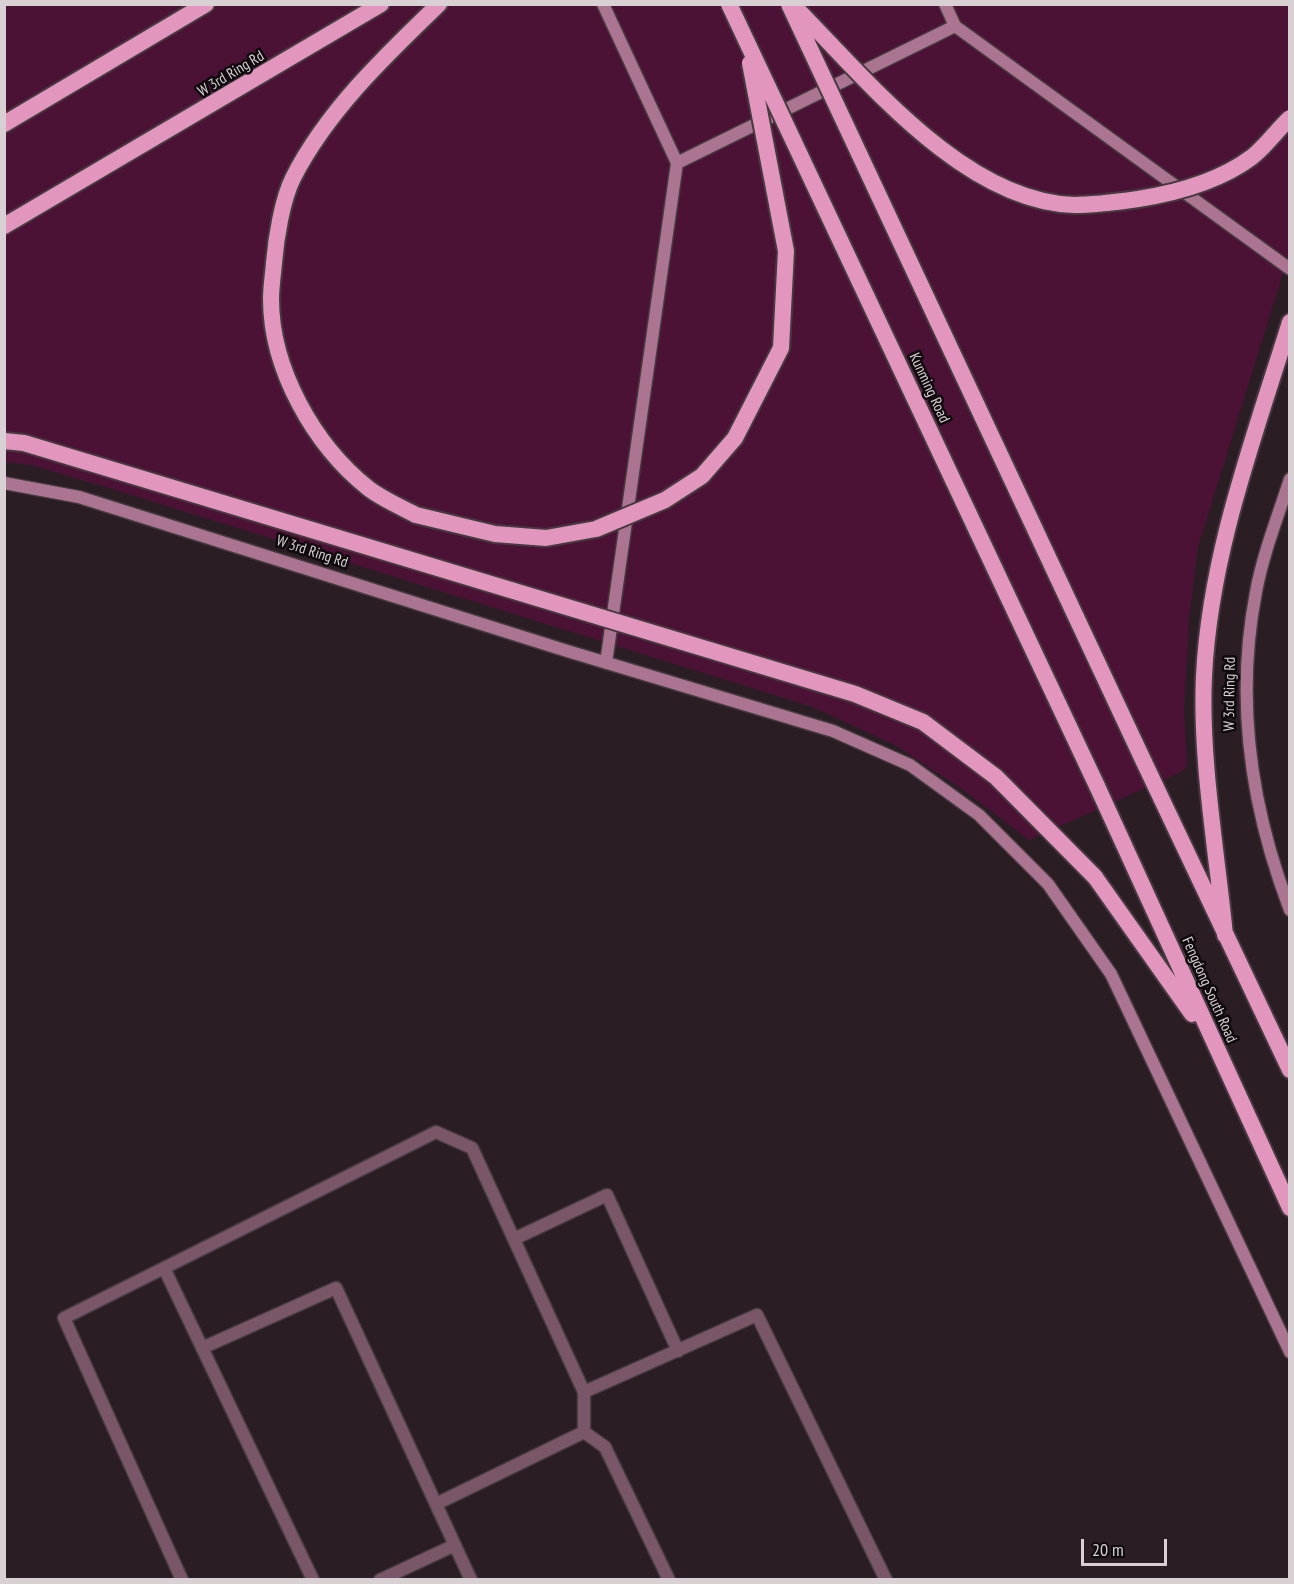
<!DOCTYPE html>
<html>
<head>
<meta charset="utf-8">
<style>
  body { margin:0 }
  #map { position:relative; width:1294px; height:1584px; overflow:hidden; background:#2a1e24; font-family:"PT Sans Narrow",sans-serif }
  canvas { display:block }
  .frame { position:absolute; inset:0; border:6px solid #d9d0d4; pointer-events:none }
  .scale { position:absolute; left:1081px; top:1539px; width:86px; height:27px; box-sizing:border-box; border:3px solid #d9d0d4; border-top:0; padding-left:8px; font-size:18px; line-height:21px; white-space:nowrap; color:#d9d0d4; -webkit-text-stroke:4px #0f0a0d; paint-order:stroke }
</style>
</head>
<body>
<div id="map">
<canvas width="1294" height="1584"></canvas>
<div class="frame"></div>
<div class="scale">20 m</div>
</div>
<script>
const c = document.querySelector('canvas').getContext('2d');
c.lineJoin = 'round';
function fill(path, color) { c.fillStyle = color; c.fill(path, 'evenodd'); }
function trace(path, color, width, dash) { c.strokeStyle = color; c.lineWidth = width; c.lineCap = dash ? 'butt' : 'round'; c.setLineDash(dash || []); c.stroke(path); }
function label(font, color, halo, rows, align = 'center') {
  c.font = font + ' "PT Sans Narrow",sans-serif'; c.lineWidth = 5; c.setLineDash([]); c.textBaseline = 'middle'; c.strokeStyle = halo; c.fillStyle = color; for (const [text, x, y, turn = 0] of rows) {
    c.save(); c.translate(x, y); c.rotate((+turn || 0) * Math.PI / 180); c.textAlign = isNaN(turn) ? turn : align; if (halo) c.strokeText(text, 0, 0); c.fillText(text, 0, 0); c.restore();
  }
}
const green = new Path2D(`
  M5,5H1289V254L1198,547L1189,618L1184,711L1187,766L1181,772L1029,840L962,789L895,745L813,707L112,489L31,465L5,462Z`);
const service = new Path2D(`
  M514,1239L607,1195L678,1351
  M164,1268L313,1580
  M202,1348L336,1288L471,1580
  M584,1392V1432L605,1447L669,1580
  M436,1504L584,1432
  M182,1580L64,1318L436,1132L472,1148L584,1392L757,1315L886,1580
  M380,1580L455,1545`);
const secondary = new Path2D(`
  M603,4L677,163L955,26
  M945,4L955,26L1290,269
  M1290,479C1278,516 1263,554 1256,592C1235,700 1251,808 1290,910
  M4,483L79,497L564,650L833,731L910,765L979,815L1048,884L1111,974L1290,1352
  M606,663L677,163`);
const trunk = new Path2D(`
  M4,124L206,4
  M4,226L381,4
  M416,515C401,507 382,499 368,488C314,445 271,369 271,299C271,287 273,275 274,263C276,239 282,200 293,178C327,111 385,56 439,4
  M1144,762L1290,1070
  M1097,786L1290,1208
  M1095,877L1192,1014
  M1225,935C1217,853 1200,759 1204,676C1210,554 1254,438 1290,322`);
const trunkBridge = new Path2D(`
  M729,4L1097,786
  M789,4L1144,762
  M796,8C867,80 965,202 1074,205C1095,205 1117,202 1138,199C1176,193 1220,181 1252,157C1266,146 1277,130 1290,118
  M4,441L24,443L855,694L923,722L996,777L1095,877
  M416,515L495,534L546,538L596,529L665,500L702,476L735,438L781,348L786,251L750,63`);
const streetNames = [
  ["W 3rd Ring Rd",231,74,-31],
  ["Kunming Road",929,388,65],
  ["W 3rd Ring Rd",312,552,18],
  ["W 3rd Ring Rd",1230,694,-89],
  ["Fengdong South Road",1209,990,66]
];
fill(green, '#4c1236');
trace(service, '#463a40', 15);
trace(secondary, '#463a40', 15);
trace(trunk, '#463a40', 20);
trace(service, '#795769', 12);
trace(secondary, '#ab7591', 12);
trace(trunk, '#e296be', 16);
trace(trunkBridge, '#463a40', 20, []);
trace(trunkBridge, '#e296be', 16);
label('15px', '#d9d0d4', '#0f0a0d', streetNames);
</script>
</body>
</html>
